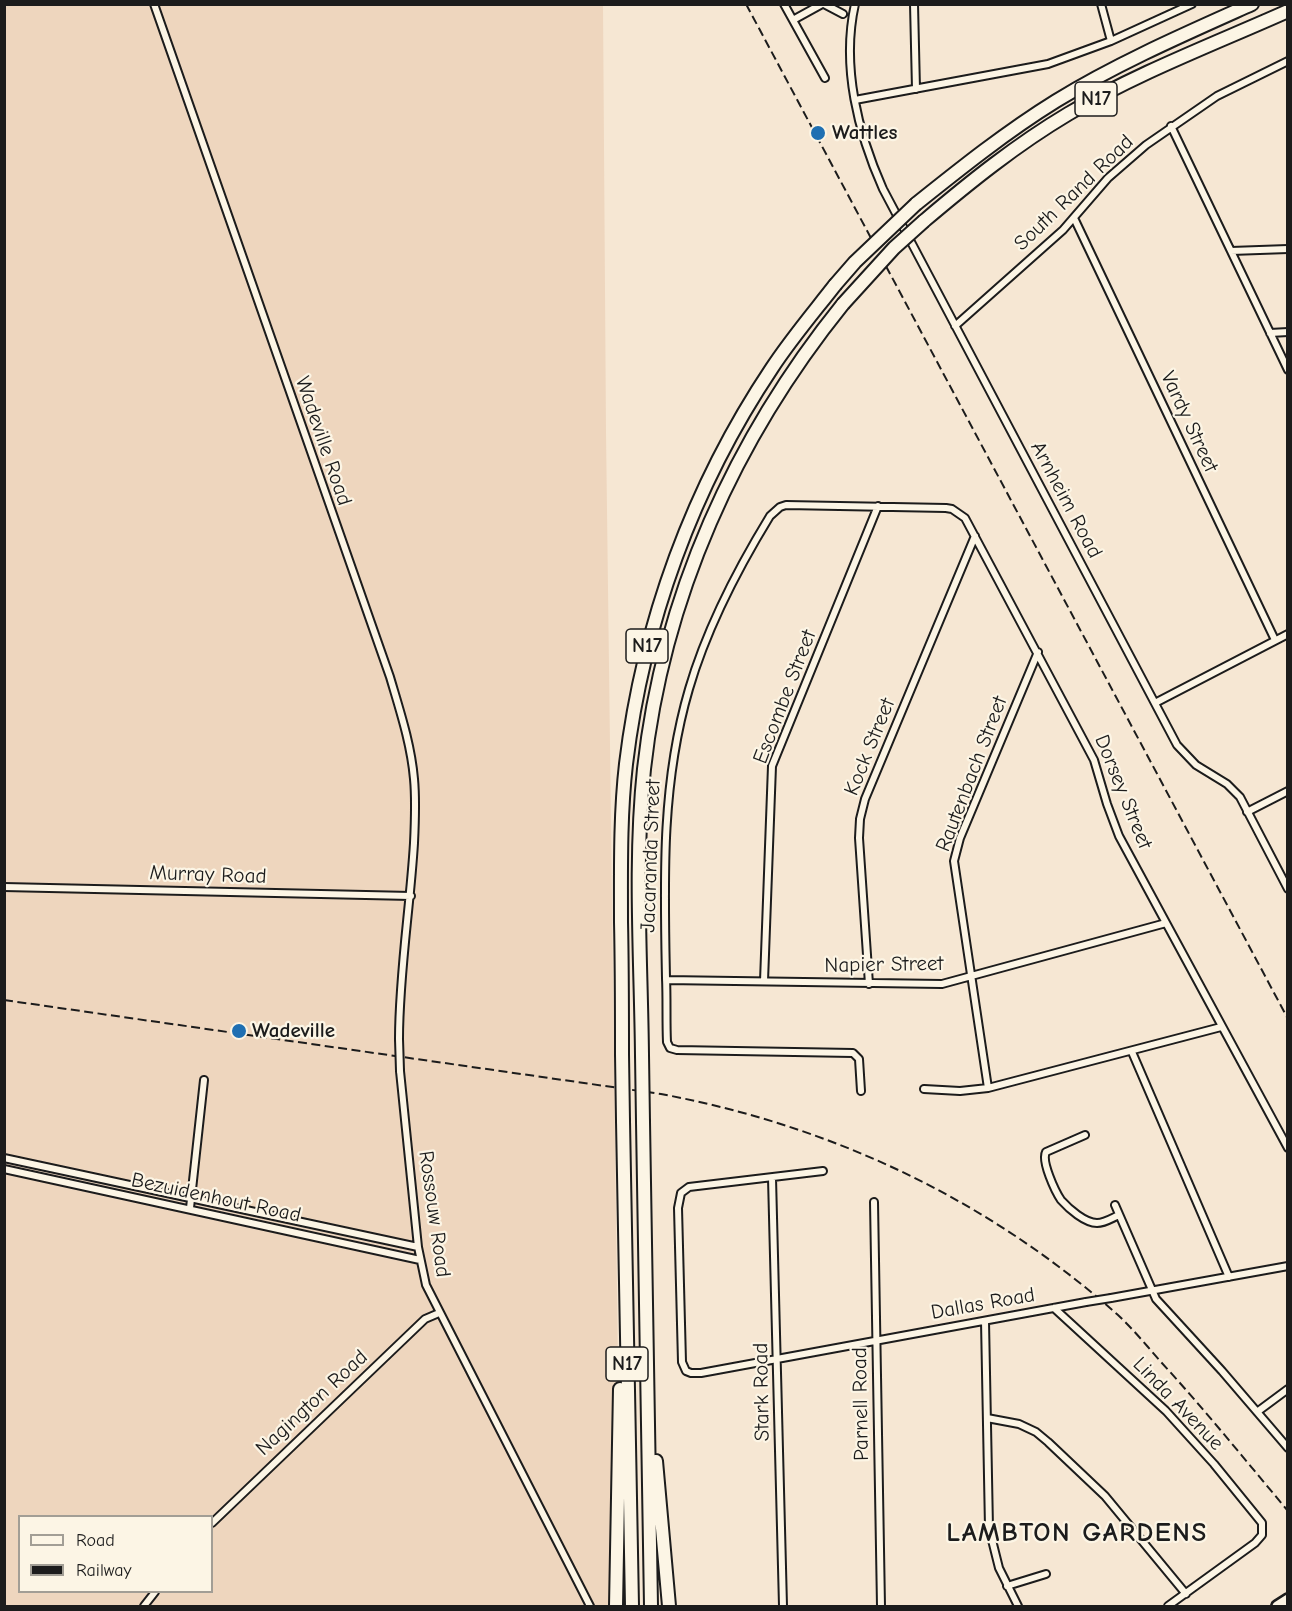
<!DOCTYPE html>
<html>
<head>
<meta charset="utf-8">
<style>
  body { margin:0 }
  #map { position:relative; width:1292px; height:1611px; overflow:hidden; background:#f6e7d3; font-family:"Comic Neue",sans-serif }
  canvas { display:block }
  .frame { position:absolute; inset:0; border:6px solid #1c1c1c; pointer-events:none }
  .legend { position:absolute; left:18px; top:1515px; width:195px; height:78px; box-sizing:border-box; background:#fcf5e5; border:2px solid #a29e95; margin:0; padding:8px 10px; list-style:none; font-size:18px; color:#1c1c1c }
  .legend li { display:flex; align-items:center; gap:12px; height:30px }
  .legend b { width:30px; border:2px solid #a29e95 }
</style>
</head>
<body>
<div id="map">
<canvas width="1292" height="1611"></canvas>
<div class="frame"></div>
<ul class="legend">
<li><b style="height:8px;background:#fcf5e5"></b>Road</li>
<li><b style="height:8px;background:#1c1c1c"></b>Railway</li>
</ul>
</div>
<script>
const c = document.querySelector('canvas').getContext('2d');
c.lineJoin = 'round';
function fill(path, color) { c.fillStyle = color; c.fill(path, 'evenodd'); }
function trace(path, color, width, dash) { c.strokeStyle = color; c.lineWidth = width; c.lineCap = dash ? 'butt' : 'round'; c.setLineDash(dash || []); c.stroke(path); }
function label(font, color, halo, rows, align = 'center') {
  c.font = font + ' "Comic Neue",sans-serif'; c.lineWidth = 4.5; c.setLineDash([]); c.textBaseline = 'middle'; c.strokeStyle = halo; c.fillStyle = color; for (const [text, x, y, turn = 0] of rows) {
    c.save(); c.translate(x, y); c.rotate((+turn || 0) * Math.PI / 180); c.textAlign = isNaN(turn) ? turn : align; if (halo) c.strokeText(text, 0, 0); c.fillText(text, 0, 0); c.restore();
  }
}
const built = new Path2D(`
  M5,5H603L606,432L621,1606H5ZM20,1516H212V1592H20Z`);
const street = new Path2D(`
  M154,4L390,677C400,711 411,744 414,779C416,800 415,822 414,843C410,909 399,974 399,1039
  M784,4L825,78
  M824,4L843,14
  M855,4C841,66 858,133 883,189L1177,745L1196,765L1227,784L1240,797L1288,889
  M914,4L916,89
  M1101,4L1111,41
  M793,20L822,4
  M855,100L1048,64L1111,41L1192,4
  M1171,126L1288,370
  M1074,218L1275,640
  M1231,251L1288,249
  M955,326L1063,230L1108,178L1146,145L1217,96L1288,61
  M1270,333L1288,332
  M1155,703L1288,634
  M1247,812L1288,791
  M4,887L411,896
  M666,980L942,984L1166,923
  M764,981L772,766L878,506
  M869,984L859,838L860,819L865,799L975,536
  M1132,1052L1229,1277
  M400,1071L418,1247L426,1285L590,1606
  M988,1088L954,861L960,838L1038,652
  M924,1089L960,1091L988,1088L1221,1027
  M861,1091L859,1059L853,1053L677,1050L670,1048L667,1042C666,1021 667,1000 666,978C664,880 661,784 689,689C707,627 737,570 770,516L780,507L786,505L946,508L952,509L965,518L1094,760L1107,804L1119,836L1288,1148
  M1085,1135L1046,1152C1041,1161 1055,1191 1061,1200C1069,1209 1085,1223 1097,1223C1105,1223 1112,1218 1119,1215
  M4,1158L418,1247
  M4,1169L420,1260
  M823,1171L689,1187L681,1193L678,1208L682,1362L686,1371L691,1373H701L1086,1302
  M772,1178L783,1606
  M874,1202L881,1606
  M1115,1205L1156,1299L1222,1371L1288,1448
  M190,1208L204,1080
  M1111,1298L1288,1266
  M1054,1308L1166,1411L1214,1464L1262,1523V1535L1255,1543L1168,1606
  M985,1321L989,1528L999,1568L1018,1606
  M1257,1412L1288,1389
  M987,1418L1019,1424L1036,1432L1048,1442L1105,1496L1186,1594
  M212,1523L425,1319L439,1313
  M1007,1586L1046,1574
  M144,1606L155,1592`);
const secondary = new Path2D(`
  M1277,1606L1288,1599`);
const highway = new Path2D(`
  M916,204C961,168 1006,132 1056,101C1118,63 1185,34 1252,4
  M924,221C970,182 1016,145 1068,114C1137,73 1214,44 1288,11
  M622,1054C622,1010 622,966 621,922C621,870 620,816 626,764C643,623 693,486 772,368C791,339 814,312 835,285
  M642,1055C641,960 634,863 644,769C663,597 735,438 843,304
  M623,1121L632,1606
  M643,1122L651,1606
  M656,1461L669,1606
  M616,1606L620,1389`);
const rail = new Path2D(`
  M746,4L1288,1019
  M4,1000L661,1094C832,1126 987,1199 1118,1315C1133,1329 1147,1346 1161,1362C1205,1410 1246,1461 1288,1511`);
const streetBridge = new Path2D(`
  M399,1039L400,1071
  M1086,1302L1111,1298`);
const highwayBridge = new Path2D(`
  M835,285L855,262L916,204
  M843,304L894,248L924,221
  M622,1054L623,1121
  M642,1055L643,1122`);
const markers = [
  [818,133,8,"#1f6fb2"],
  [239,1031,8,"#1f6fb2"]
];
const shields = [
  [1096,99,42],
  [647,646,42],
  [627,1364,42]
];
const shieldNames = [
  ["N17",1096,99],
  ["N17",647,646],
  ["N17",627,1364]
];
const poiNames = [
  ["Wattles",832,133],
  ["Wadeville",252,1031]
];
const streetNames = [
  ["South Rand Road",1074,193,-44],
  ["Vardy Street",1189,422,65],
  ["Wadeville Road",323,441,71],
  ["Arnheim Road",1066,500,62],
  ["Escombe Street",785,697,-69],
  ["Kock Street",870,747,-68],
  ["Rautenbach Street",972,774,-69],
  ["Dorsey Street",1123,792,68],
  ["Jacaranda Street",651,856,-88],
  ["Murray Road",208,875,2],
  ["Napier Street",884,965,-1],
  ["Bezuidenhout Road",216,1198,12],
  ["Rossouw Road",434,1214,82],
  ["Dallas Road",983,1304,-10],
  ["Stark Road",762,1392,-91],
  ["Nagington Road",312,1403,-43],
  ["Parnell Road",861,1404,-91],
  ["Linda Avenue",1178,1404,46]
];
const districtNames = [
  ["LAMBTON GARDENS",1077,1533]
];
fill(built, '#eed6be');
trace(street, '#1c1c1c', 10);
trace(secondary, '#1c1c1c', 14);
trace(highway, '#1c1c1c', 16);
trace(street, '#fcf5e5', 6);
trace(secondary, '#fcf5e5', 9);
trace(highway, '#fcf5e5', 12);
trace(rail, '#1c1c1c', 2, [9, 4.5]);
trace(streetBridge, '#1c1c1c', 10, []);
trace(highwayBridge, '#1c1c1c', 16, []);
trace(streetBridge, '#fcf5e5', 6);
trace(highwayBridge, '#fcf5e5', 12);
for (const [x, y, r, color] of markers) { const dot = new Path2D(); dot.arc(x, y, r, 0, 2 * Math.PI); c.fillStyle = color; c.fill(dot); trace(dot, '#fcf5e5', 2); }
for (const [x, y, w] of shields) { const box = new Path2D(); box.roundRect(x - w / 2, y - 17, w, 34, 4.5); c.fillStyle = '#fcf5e5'; c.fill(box); trace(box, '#1c1c1c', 1.5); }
label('bold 20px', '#1c1c1c', null, shieldNames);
label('bold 21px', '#1c1c1c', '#fcf5e5', poiNames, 'left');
label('21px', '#1c1c1c', '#fcf5e5', streetNames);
c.letterSpacing = '1.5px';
label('bold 27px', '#1c1c1c', '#fcf5e5', districtNames);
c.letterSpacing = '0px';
</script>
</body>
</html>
